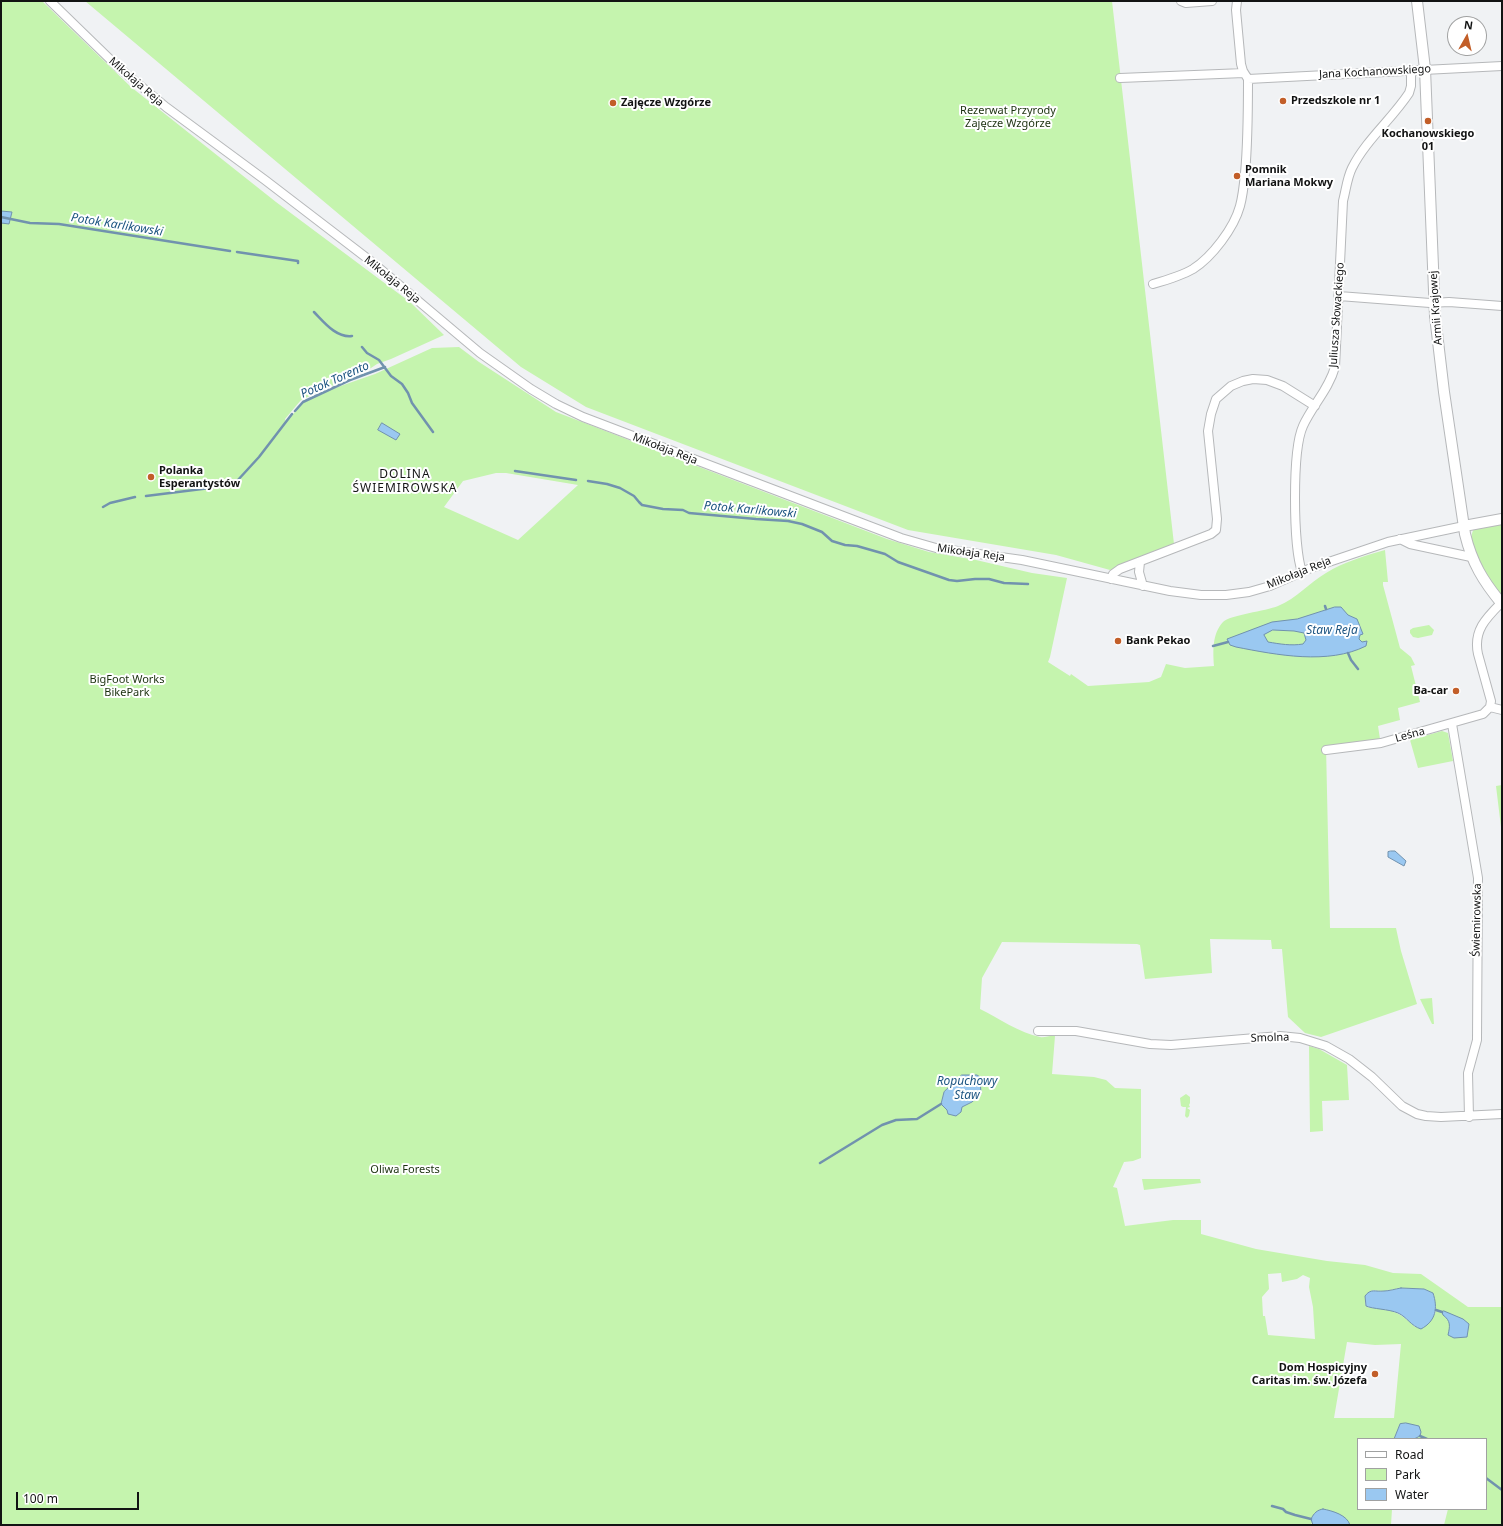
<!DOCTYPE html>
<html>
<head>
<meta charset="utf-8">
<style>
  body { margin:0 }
  #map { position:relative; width:1503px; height:1526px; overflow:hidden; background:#f0f2f4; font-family:"Noto Sans",sans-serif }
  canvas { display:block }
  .frame { position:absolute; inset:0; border:2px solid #121313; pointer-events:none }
  .legend { position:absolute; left:1357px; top:1438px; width:130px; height:72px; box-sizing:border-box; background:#fff; border:1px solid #a0a1a1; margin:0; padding:5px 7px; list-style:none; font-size:12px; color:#121313 }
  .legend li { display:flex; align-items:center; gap:8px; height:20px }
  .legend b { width:20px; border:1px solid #a0a1a1 }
  .north { position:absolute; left:1447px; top:16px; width:40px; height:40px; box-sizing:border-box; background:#fff; border:1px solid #a0a1a1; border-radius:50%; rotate:8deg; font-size:11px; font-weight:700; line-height:16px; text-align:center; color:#121313 }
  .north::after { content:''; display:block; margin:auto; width:14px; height:18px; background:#c25e28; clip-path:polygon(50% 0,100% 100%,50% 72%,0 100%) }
  .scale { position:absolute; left:16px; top:1492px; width:123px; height:18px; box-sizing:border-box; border:2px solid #121313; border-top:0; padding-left:5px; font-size:12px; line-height:14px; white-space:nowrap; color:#121313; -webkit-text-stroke:3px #fff; paint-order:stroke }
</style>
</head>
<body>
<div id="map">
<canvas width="1503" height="1526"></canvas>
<div class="frame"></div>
<ul class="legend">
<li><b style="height:5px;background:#fff"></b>Road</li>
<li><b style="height:11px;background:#c5f4ae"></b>Park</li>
<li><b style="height:11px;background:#9ac8f1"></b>Water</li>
</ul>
<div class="north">N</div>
<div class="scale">100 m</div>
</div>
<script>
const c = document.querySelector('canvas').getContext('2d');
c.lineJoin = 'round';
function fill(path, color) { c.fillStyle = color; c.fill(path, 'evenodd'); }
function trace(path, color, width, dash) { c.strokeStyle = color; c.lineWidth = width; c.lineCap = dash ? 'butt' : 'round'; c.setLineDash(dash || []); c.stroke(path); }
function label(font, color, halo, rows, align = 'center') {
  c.font = font + ' "Noto Sans",sans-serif'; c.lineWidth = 4; c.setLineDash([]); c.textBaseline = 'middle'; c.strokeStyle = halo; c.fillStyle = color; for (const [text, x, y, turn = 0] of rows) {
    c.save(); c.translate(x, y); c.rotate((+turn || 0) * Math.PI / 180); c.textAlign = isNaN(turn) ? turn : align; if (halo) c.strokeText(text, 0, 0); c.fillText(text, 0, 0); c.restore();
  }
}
const green = new Path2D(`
  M1,1H42L131,87L276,202L410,302L444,335L391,359L377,364L371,368L301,400L285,419L286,422L303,403L332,389L375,374L432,348L459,347L479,362L556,412L887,539L929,552L976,560L1032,573L1067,578L1050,657L1048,662L1070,676L1071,674L1088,686L1149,682L1161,677L1166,664L1185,668L1214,666C1213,651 1212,634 1223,622C1230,615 1266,611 1278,606C1297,598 1309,583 1326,573C1344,562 1364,556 1385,550L1388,582H1383V585L1400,648L1411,657L1415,665L1411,666L1420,702L1398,708L1400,720L1378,726L1380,739L1326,746L1330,928H1396L1401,951L1417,1004L1321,1037L1305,1033L1288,1017L1282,949H1272L1271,940L1210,939L1212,973L1145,979L1140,945L1137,944L1002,942L982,978L980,1009C998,1018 1020,1033 1040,1037C1045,1038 1050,1035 1055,1036L1052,1074L1094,1077L1106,1080L1115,1088L1141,1089V1158L1133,1161L1124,1162L1113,1187L1117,1188L1125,1226L1173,1220H1201V1234L1256,1249L1327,1261L1365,1265L1393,1273L1421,1274L1468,1307H1502V1525H1444L1448,1509H1486V1439H1414L1415,1438L1400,1424L1394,1439H1358V1509H1392L1391,1525L1311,1523L1313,1525H1ZM496,473H506L578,485L518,540L444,507L463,481ZM962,1075L972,1102L948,1114L947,1110L941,1104L944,1092ZM1281,1273L1282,1282L1297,1279L1303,1275L1310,1278L1309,1287L1313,1307L1315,1339L1268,1335L1265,1316H1263L1262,1297L1269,1289L1268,1274ZM1401,1288L1424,1289L1433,1293L1436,1309L1435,1314L1415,1327C1403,1315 1396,1311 1379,1308C1374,1307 1370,1309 1366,1306C1365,1302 1365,1301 1366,1297C1370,1287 1377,1292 1385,1291C1390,1290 1396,1289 1401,1288ZM1347,1342L1375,1345L1401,1344L1394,1418H1334Z
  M85,1H1112L1174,544L1110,570L1056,555L908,530L586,407L521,367Z
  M1502,522V596C1492,585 1460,540 1476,527Z
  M1429,625L1434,630L1432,635L1418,638L1413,637L1410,633V630L1413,628Z
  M1442,731L1448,733L1453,761L1418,768L1410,740Z
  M1502,785V860L1501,827L1496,786Z
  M1432,998L1434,1024H1432L1420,999Z
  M1309,1046L1319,1049L1347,1065L1349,1100L1322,1101L1323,1131L1310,1132Z
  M1186,1094L1190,1097V1103L1189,1105L1190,1107L1187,1108L1190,1110L1189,1116L1187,1118L1185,1116L1186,1107H1183L1181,1106L1180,1098Z
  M1142,1179H1200L1201,1183L1144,1190Z`);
const water = new Path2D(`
  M1,211L12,212L9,224L1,223Z
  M382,423L400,434L396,440L378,430Z
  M1335,607H1341L1348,615L1357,619L1363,634L1360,635L1359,639L1362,642L1367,641L1366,646C1328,665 1277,655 1236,647L1230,645L1227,639L1272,622L1297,619ZM1273,630L1294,631L1304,633L1306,640L1303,644C1291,646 1280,644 1268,642L1264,635Z
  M1391,851H1395L1406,861L1404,866L1388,857V852Z
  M962,1075H977L980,1077L981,1094L972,1102L962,1107L961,1112L956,1116L948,1114L947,1110L941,1104L944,1092Z
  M1401,1288L1424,1289L1433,1293C1438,1308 1436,1321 1421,1329C1411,1326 1407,1317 1398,1313C1389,1309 1372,1309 1366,1306L1365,1296C1371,1288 1375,1292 1384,1291C1389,1291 1395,1289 1401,1288Z
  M1444,1311L1463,1319L1469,1324L1467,1337L1454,1338L1448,1335C1450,1326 1451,1321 1443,1315L1442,1312Z
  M1406,1423L1419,1426L1421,1432L1420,1436L1414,1439H1394L1400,1424Z
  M1323,1509C1333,1511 1347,1515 1350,1525H1313L1311,1519C1314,1513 1317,1510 1323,1509Z`);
const stream = new Path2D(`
  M1,217L30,223L59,224L230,251
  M237,252L298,261V263
  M314,312C324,322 336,338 352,336
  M362,347L367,353L379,360L391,376L402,384L408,393L412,403L433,432
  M295,411L303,402L350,380L385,367
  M515,471L576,480
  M588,481L607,484L620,488L634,496L639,502L642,505L663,509L683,510L689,513L756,519L788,521L802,524L822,532L832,541L845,545L857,546L885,554L898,562L949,580L957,581L975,579H989L1004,583L1028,584
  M146,496L210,488L237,481L259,457L292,414
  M103,507L110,503L135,497
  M1325,606L1326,609
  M1213,646L1228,642
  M1348,653L1351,660L1358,669
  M820,1163L882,1125L896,1120L917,1119L941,1104
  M1436,1310L1442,1312
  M1420,1436L1427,1439
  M1486,1478L1502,1490
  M1272,1506L1283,1509L1286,1512L1295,1515L1311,1519`);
const minor = new Path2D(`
  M50,1L118,67L166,107L265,180L372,262L480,353L531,389L556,404L583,417L901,538L936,548L1022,560L1170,591L1201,595H1226L1249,592L1270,586L1311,568L1388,542L1464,526
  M1181,1L1186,3L1212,1
  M1120,78L1244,73
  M1248,79L1502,66
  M1153,284C1167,280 1181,276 1193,269C1212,257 1234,228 1240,206C1243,195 1244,184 1245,173C1248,142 1248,110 1248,79L1243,71L1241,64L1236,10L1237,1
  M1339,296L1430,303L1449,302L1502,306
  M1400,539L1410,544L1471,557
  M1140,562L1139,572L1143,586
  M1302,572C1293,546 1292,450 1303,426C1312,406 1329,389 1335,367L1343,201C1346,190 1347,178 1352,168C1366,140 1392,119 1409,93L1411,86V70
  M1111,579L1113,574L1120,569L1211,534L1216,530L1217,519L1208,431L1211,414L1216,399L1231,386L1243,381L1253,379L1267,380L1283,386L1315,406
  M1490,707L1502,710
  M1452,724L1478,878L1477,1040L1468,1073L1469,1117
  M1326,750L1381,743L1483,714L1490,707L1491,701L1478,654C1473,631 1486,618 1501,603
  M1038,1031H1076L1150,1044L1171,1045L1280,1036L1300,1038L1326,1046L1349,1059L1372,1077L1402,1106L1417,1114L1426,1116L1441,1117L1502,1114`);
const tertiary = new Path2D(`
  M1417,1L1425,69L1435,316L1444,392L1465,534C1472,563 1483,581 1502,604
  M1464,526L1502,519`);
const markers = [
  [1283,101,4,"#c25e28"],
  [613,103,4,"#c25e28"],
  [1428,121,4,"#c25e28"],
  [1237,176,4,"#c25e28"],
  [151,477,4,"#c25e28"],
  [1118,641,4,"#c25e28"],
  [1456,691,4,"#c25e28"],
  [1375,1374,4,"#c25e28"]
];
const streetNames = [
  ["Jana Kochanowskiego",1375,72,-3],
  ["Mikołaja Reja",136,82,41],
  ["Mikołaja Reja",392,280,39],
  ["Armii Krajowej",1436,308,-94],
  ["Juliusza Słowackiego",1337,315,-86],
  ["Mikołaja Reja",665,449,21],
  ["Mikołaja Reja",971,553,8],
  ["Mikołaja Reja",1299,573,-22],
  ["Leśna",1410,735,-15],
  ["Świemirowska",1477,920,-89],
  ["Smolna",1270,1038,-2]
];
const poiNames = [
  ["Przedszkole nr 1",1291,101],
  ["Zajęcze Wzgórze",621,103],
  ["Kochanowskiego",1428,134,"center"],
  ["01",1428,147,"center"],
  ["Pomnik",1245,170],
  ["Mariana Mokwy",1245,183],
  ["Polanka",159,471],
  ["Esperantystów",159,484],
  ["Bank Pekao",1126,641],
  ["Ba-car",1448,691,"right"],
  ["Dom Hospicyjny",1367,1368,"right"],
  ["Caritas im. św. Józefa",1367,1381,"right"]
];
const parkNames = [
  ["Rezerwat Przyrody",1008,111],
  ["Zajęcze Wzgórze",1008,124],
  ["BigFoot Works",127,680],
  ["BikePark",127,693],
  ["Oliwa Forests",405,1170]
];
const waterNames = [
  ["Potok Karlikowski",117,225,9],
  ["Potok Torento",335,380,-24],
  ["Potok Karlikowski",750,510,5],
  ["Staw Reja",1332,631],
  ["Ropuchowy",967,1082],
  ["Staw",967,1096]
];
const neighbourhoodNames = [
  ["DOLINA",405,475],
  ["ŚWIEMIROWSKA",405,489]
];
fill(green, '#c5f4ae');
fill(water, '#9ac8f1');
trace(water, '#7192ae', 1);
trace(stream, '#7192ae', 2.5);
trace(minor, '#b6b8ba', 10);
trace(tertiary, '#b6b8ba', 12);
trace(minor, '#fff', 8);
trace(tertiary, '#fff', 10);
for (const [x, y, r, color] of markers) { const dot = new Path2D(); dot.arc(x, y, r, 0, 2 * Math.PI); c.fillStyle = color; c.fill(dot); trace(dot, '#fff', 1.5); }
label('11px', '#121313', '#fff', streetNames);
label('bold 11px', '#121313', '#fff', poiNames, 'left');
label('11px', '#1b300e', '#fff', parkNames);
label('italic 12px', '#1c5481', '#fff', waterNames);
c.letterSpacing = '1px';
label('12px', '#121313', '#fff', neighbourhoodNames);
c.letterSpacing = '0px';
</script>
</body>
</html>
